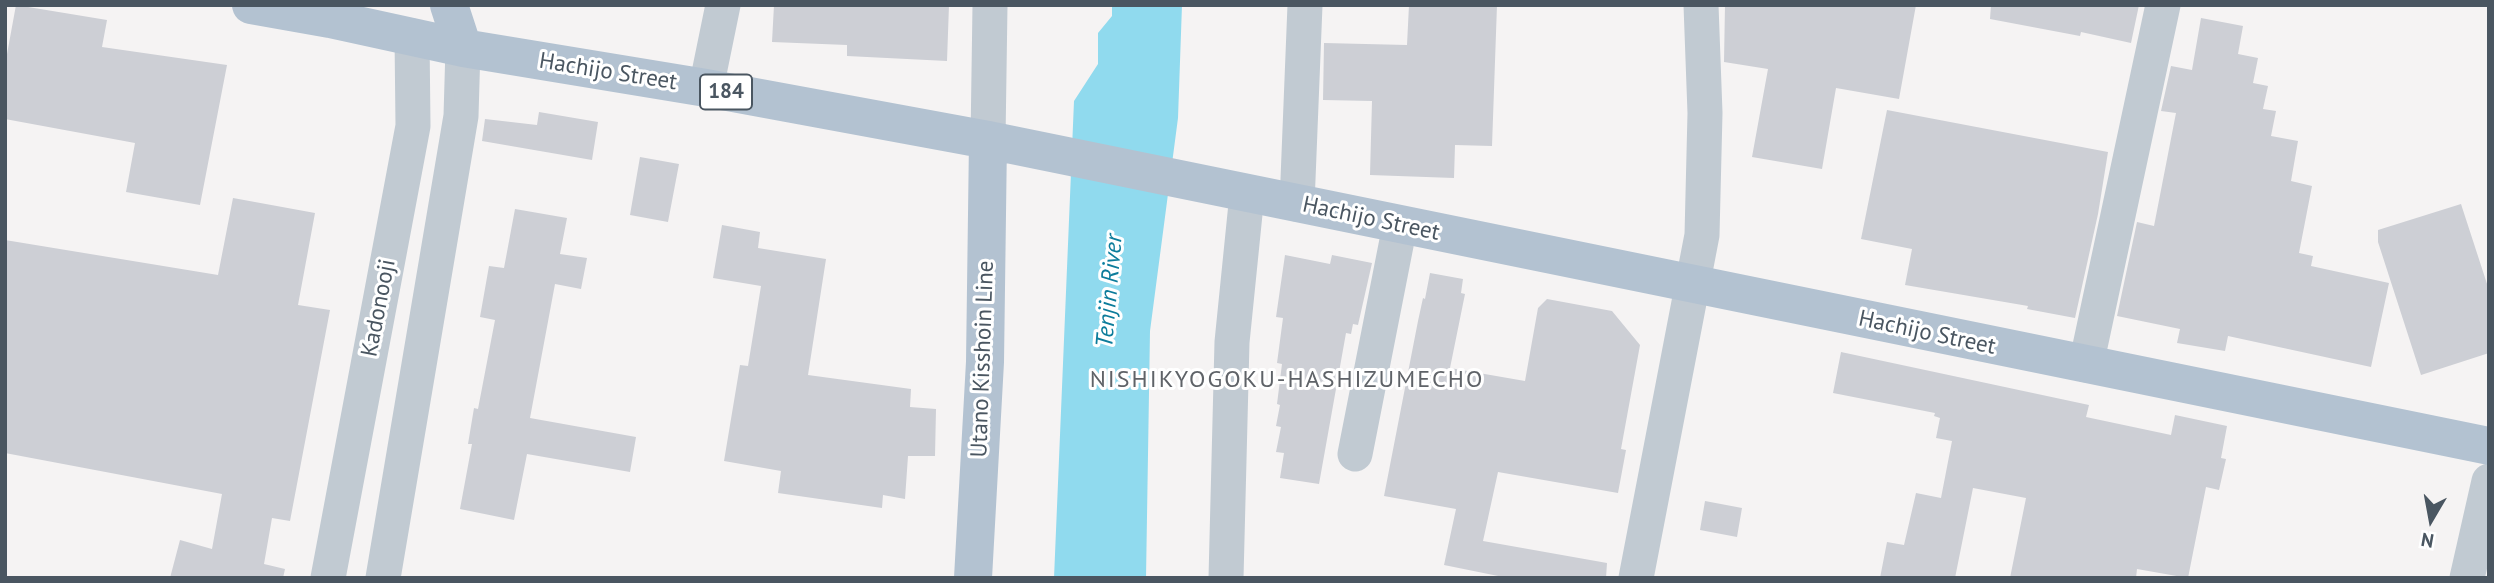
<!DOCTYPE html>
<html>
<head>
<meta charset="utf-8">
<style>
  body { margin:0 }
  #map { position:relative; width:2494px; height:583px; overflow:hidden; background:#f5f3f3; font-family:"PT Sans",sans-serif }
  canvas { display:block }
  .frame { position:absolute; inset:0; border:7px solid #4a5661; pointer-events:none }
  .north { position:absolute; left:2396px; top:485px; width:70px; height:70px; -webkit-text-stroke:5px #fff; paint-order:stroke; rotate:190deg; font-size:19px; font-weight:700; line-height:28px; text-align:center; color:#4a5661 }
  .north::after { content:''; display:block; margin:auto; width:24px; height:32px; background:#4a5661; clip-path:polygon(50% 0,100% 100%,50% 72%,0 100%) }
</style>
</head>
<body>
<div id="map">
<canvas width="2494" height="583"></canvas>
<div class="frame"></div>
<div class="north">N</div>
</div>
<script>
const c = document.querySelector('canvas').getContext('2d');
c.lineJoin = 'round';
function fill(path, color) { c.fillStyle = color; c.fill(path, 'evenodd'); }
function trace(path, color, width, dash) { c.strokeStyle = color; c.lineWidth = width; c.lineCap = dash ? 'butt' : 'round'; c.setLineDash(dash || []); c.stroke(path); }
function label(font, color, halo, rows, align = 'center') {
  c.font = font + ' "PT Sans",sans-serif'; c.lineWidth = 6; c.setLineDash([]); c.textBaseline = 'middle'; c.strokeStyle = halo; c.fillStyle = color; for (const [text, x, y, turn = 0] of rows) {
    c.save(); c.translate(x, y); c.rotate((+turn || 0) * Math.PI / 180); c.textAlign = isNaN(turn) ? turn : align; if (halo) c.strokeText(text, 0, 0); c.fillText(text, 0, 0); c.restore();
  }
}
const water = new Path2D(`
  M1112,5H1182L1178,118L1150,331L1146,578H1054L1074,101L1098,64V33L1112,16Z`);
const building = new Path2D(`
  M16,5L107,20L102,47L227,65L200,205L126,192L135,143L5,119V65Z
  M774,5H949L947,61L847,56V45L772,42Z
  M1409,5H1497L1492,146L1455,145L1454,178L1370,175L1372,101L1323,100L1324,43L1407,45Z
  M1725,5H1916L1899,99L1836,88L1822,169L1752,157L1768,69L1724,62Z
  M1991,5H2139L2131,43L2081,32L2080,36L1990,19Z
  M2201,18L2243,26L2238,54L2258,58L2253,83L2268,86L2263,109L2276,111L2271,136L2298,141L2291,181L2312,186L2299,253L2313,256L2311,266L2389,283L2371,367L2228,336L2225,351L2177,343L2180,329L2117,316L2137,222L2154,226L2176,113L2161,111L2171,66L2192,70Z
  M1887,110L2108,152L2098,214L2075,318L2027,309L2028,306L1905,285L1912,249L1861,239Z
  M539,112L598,122L592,160L482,141L485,119L537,125Z
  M640,157L679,164L668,222L630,215Z
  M233,198L315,213L298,305L330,310L290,521L272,518L264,564L285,569L283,578H170L180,540L212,549L222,494L5,453V240L218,275Z
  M2461,204L2489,290V353L2421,375L2378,242V230Z
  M515,209L567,218L560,254L587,258L581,289L555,284L530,418L636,437L630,472L527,454L514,520L460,509L472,444H468L474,408L478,409L495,320L480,317L489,266L504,268Z
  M722,225L760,232L758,248L826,259L808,375L911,389L910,407L936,409L935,456H908L905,499L883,495L882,508L778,493L781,471L724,461L740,365L748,366L761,286L713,278Z
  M1285,255L1330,264L1332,255L1372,263L1358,325L1353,324L1351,334L1346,333L1319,484L1280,478L1284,453L1276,452L1281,427L1276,426L1280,405L1277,404L1282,364L1277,363L1283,318L1276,317Z
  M1430,273L1463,279L1461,293L1465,294L1450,368L1525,381L1538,308L1547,299L1612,311L1640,345L1621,449L1626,450L1618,493L1498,472L1483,541L1607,563L1606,578H1508L1444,565L1456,509L1384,496L1418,321L1423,298L1425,299Z
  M1841,352L2089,405L2086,417L2171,435L2175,415L2227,426L2221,458L2226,459L2219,490L2206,487L2188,578L2137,569L2136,578H2010L2026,498L1973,488L1955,578H1880L1887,542L1904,545L1916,493L1941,498L1952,441L1936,438L1940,418L1934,416L1935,413L1833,393Z
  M1705,501L1742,508L1737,537L1700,530Z`);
const minor = new Path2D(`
  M706,88L723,5
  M988,140L990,5
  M1297,204L1305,5
  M2086,365L2163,5
  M1355,454L1400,225
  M328,578L413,126L412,36
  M383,578L461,116L463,48
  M1226,578L1232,342L1247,194
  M1636,578L1702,235L1705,113L1701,5
  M2467,578L2489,481`);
const major = new Path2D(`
  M251,5L330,19L463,48L706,88L988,140L2489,446
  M449,5L463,48
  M973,578L985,362L988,140`);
const shields = [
  [726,92,52]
];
const shieldNames = [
  ["184",726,92]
];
const streetNames = [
  ["Hachijo Street",608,72,9],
  ["Hachijo Street",1371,219,12],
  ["Kadonooji",379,308,-79],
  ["Hachijo Street",1927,333,12],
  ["Utano Kisshoin Line",983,359,-88]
];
const waterNames = [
  ["Tenjin River",1110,291,-85]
];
const neighbourhoodNames = [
  ["NISHIKYOGOKU-HASHIZUMECHO",1287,380]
];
fill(water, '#90daee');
fill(building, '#cdcfd5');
trace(minor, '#c1cad2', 35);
trace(major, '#b3c2d1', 38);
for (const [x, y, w] of shields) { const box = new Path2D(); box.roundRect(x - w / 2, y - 17.5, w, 35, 5); c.fillStyle = '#fff'; c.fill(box); trace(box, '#4a5661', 2); }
label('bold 21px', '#4a5661', null, shieldNames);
label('23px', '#4a5661', '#fff', streetNames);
label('italic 24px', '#0c7c9b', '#fff', waterNames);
c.letterSpacing = '2px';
label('24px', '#5f6368', '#fff', neighbourhoodNames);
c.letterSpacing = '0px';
</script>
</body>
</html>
